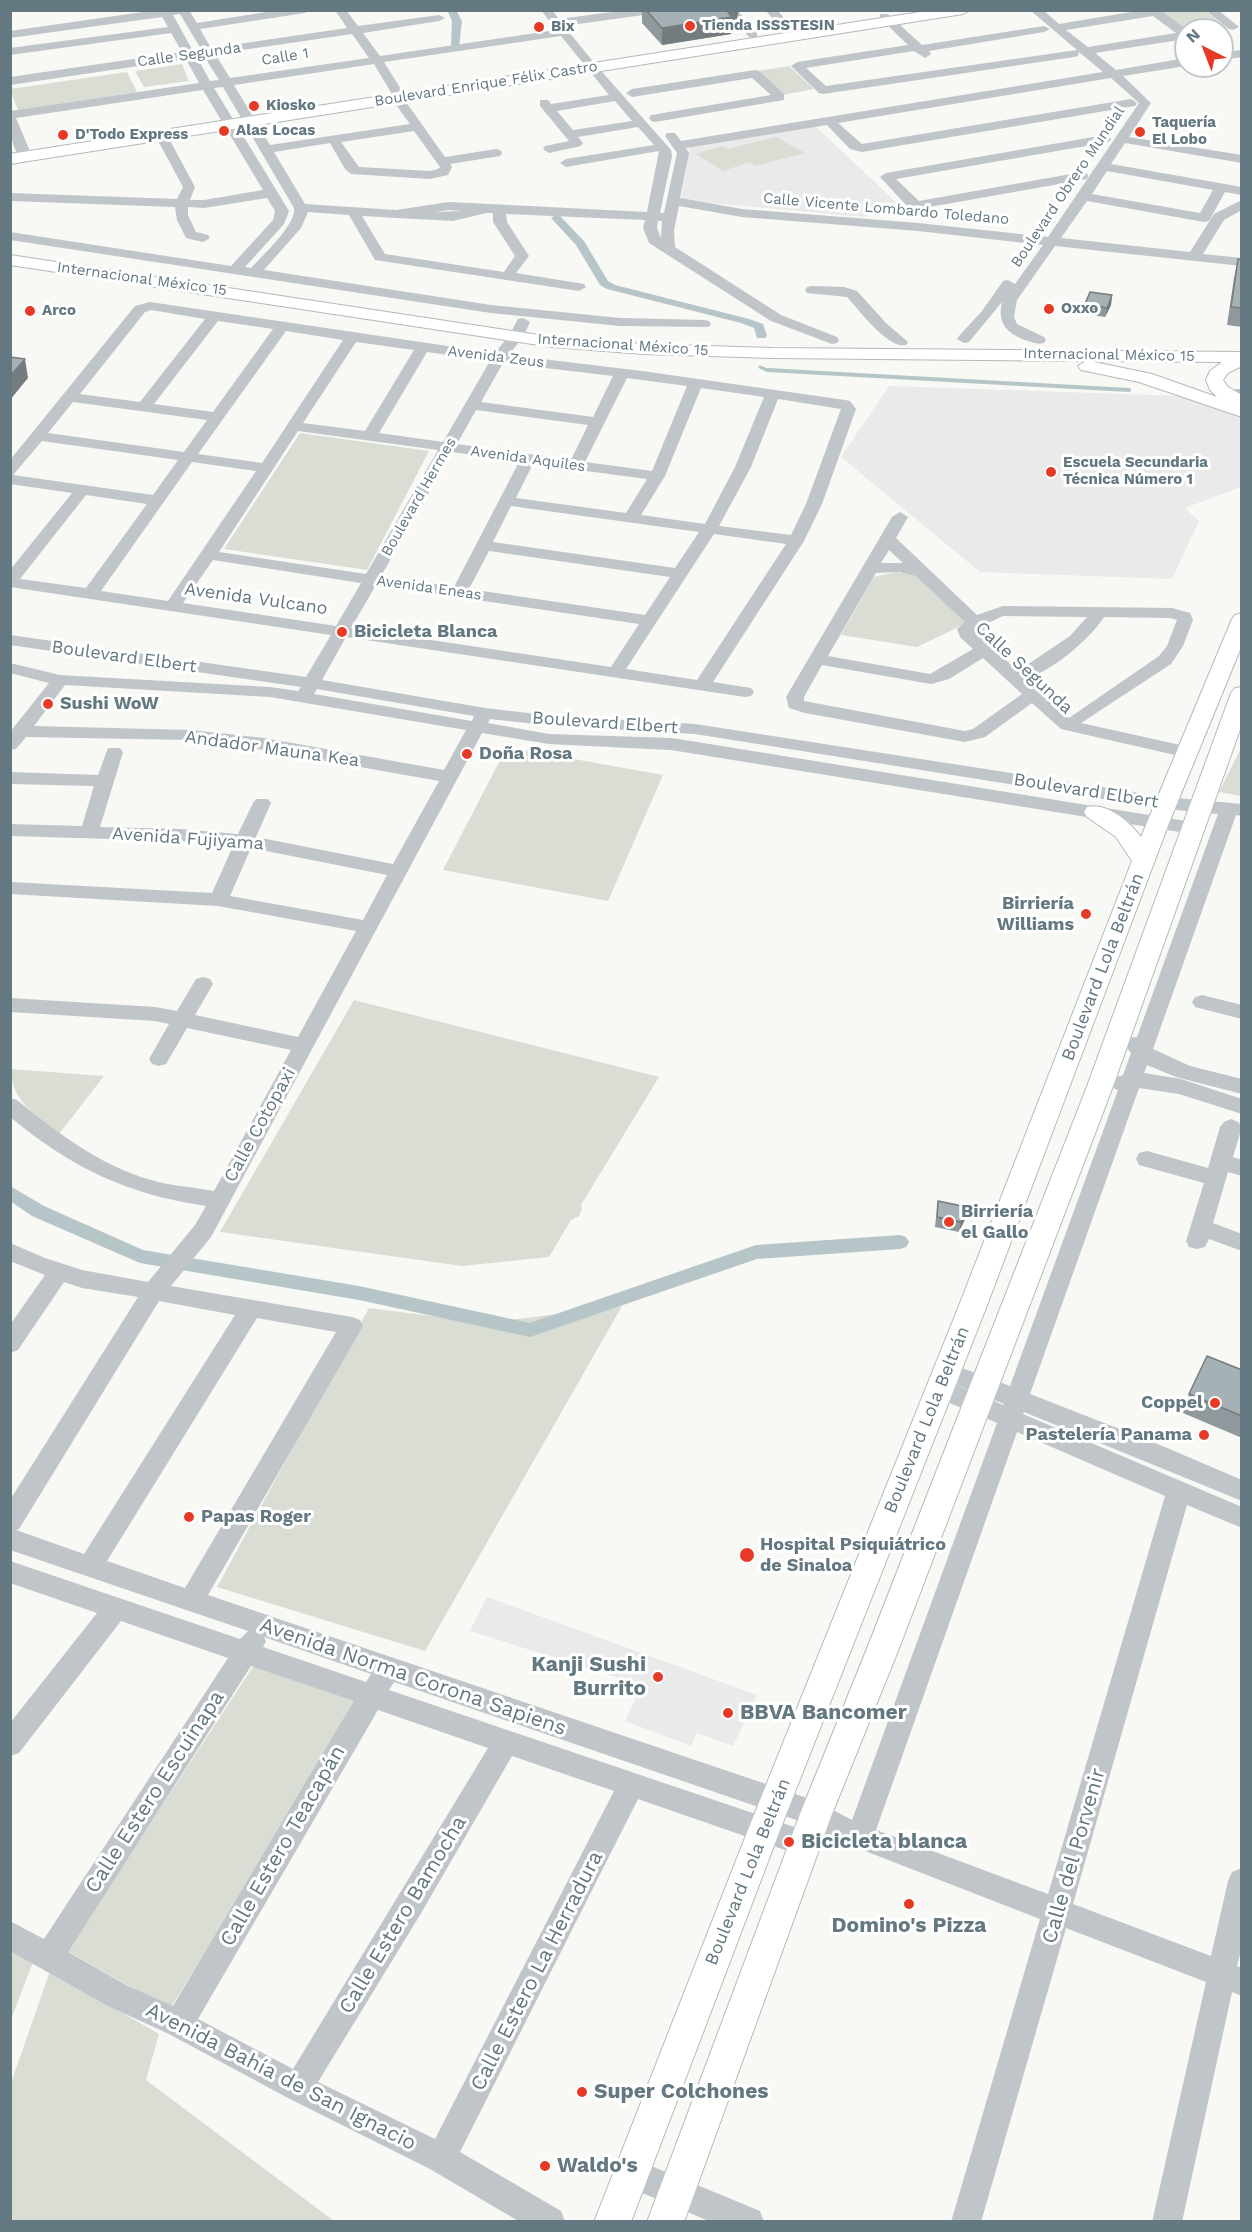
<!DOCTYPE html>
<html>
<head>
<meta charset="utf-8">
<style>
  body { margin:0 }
  #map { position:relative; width:1252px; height:2232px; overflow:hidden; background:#f8f8f5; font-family:"Work Sans",sans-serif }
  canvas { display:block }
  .frame { position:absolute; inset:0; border:12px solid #637881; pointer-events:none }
  .north { position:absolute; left:1174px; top:18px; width:60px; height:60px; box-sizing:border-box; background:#fff; border:2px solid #c1c9cd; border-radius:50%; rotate:318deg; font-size:16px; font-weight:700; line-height:24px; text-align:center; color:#637881 }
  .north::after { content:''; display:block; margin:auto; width:21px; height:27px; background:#e73a26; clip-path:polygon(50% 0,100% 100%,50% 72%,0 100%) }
</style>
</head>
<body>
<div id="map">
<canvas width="1252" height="2232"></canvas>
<div class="frame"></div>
<div class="north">N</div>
</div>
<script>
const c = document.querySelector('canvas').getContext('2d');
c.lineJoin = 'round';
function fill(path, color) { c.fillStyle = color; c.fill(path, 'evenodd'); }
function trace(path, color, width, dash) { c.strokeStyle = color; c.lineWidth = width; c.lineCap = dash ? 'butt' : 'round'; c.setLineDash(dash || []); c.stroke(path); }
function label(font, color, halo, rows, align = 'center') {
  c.font = font + ' "Work Sans",sans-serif'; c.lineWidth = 6; c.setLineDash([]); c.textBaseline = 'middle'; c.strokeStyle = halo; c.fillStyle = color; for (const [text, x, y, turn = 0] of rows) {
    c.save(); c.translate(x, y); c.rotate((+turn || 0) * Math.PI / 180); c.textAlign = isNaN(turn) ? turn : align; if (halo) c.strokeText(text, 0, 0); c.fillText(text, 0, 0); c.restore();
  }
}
const built = new Path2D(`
  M815,126L898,204L863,217L681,200L690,146Z
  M889,386L1181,396L1241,418V487L1185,508L1199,521L1172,579L980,572L841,457Z
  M487,1597L757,1695L733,1746L697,1733L691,1746L625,1721L642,1685L470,1631Z`);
const green = new Path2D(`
  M1166,10L1205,11L1225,26L1186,30L1159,12Z
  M182,64L189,81L144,87L135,71Z
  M789,66L814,89L783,95L758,71Z
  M127,72L137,92L18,110L10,89Z
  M776,137L805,153L755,166L750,162L723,171L696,154L722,146L727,149Z
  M300,433L429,451L367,570L224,549Z
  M896,572L919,576L971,621L917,647L841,635L874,577Z
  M507,747L663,775L608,901L443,870Z
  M1241,748V796L1219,792Z
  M354,1000L659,1077L581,1205L582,1209L579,1216L571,1220L549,1257L462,1266L220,1232Z
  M11,1069L104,1076L59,1134C36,1114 11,1102 11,1069Z
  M622,1306L425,1651L217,1587L369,1308L485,1323Z
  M254,1665L359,1702L170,2009L67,1951Z
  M11,1949L33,1962L11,2020Z
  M50,1971L159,2034L146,2080L334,2221H11V2083Z`);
const streamFar1 = new Path2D(`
  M760,367L767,370L794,371`);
const stream = new Path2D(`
  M767,370L1129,390
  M1236,391H1242`);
const canal = new Path2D(`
  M447,10H456L462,21L459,47L451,45L452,21Z
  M556,215L560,216L584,241L608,281L615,285L749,319L763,324L767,336L765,338H757L754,328L741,323L607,289L600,285L576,245L551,218Z
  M10,1186L44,1206L143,1250L359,1286L530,1323L756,1245L900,1235L906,1237L909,1242L906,1247L900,1249L757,1259L530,1337L359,1300L140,1263L32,1216L10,1201Z`);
const minor = new Path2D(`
  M157,10H189L197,23L279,10H310L305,13L200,29L211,48L347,28L335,10H346L358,26L439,15L445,18L439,21L363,33L380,56L556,30L541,10H552L559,19L627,10H663L658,13L564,26L596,65L671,150L672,156L660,213H664L677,153L665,136L667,133H675L681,141L1103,72L1079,52L1078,56L1074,57L823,94L819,93L791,66L797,62L908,45L880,18V14H888L922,45L1044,26L1050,29L1044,32L929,51L931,54L925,58L914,51L806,68L826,86L1077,50L1030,10H1043L1059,24L1143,10H1160L1187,30L1186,39L1095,53L1116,70L1186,58V66L1123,76L1151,103L1129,137L1242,155V163L1125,143L1111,164L1242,187V195L1225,192L1209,221L1204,222L1087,201L1061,238L1190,252L1214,214L1242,200V210L1224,220L1203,254L1242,258V266L1055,246L1017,300L1014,317L1017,324L1044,337L1046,340L1044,343C1037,345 1032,342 1025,340C1006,333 997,322 1002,302L969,342L964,343L957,339L959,336L982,311L1003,281L1008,280L1015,284L1043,245L918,231L742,217L679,206L674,230L675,247L781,315L837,337L839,340L837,343L832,344L771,321L649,243L643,228L645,220L506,214L507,222L529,256L516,273L584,284L586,287L579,291L375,260L349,215L308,212L301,228L264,270L491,305L620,318L704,320L709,321L711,324L709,327L620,326L491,313L10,240V232L231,266L273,220L275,211L267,198L204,208L188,207V215L196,232L208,235L210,238L203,242L186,238L177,220L175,207L10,201V193L177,199L183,187L155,135L161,131L167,135L195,187L190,200H204L263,190L203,90L16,118L32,156L26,160C10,155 10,125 10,111L199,83L186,59L10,85V77L182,52L171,33L10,55V48L168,27L162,17L10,38V31ZM180,14L201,49L193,51L173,15ZM1153,16L1176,33L1088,47L1066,30ZM352,34L369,58L230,78L215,54ZM561,36L609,95L551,104L548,100H540V106L569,141L545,146L543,149L549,153L581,146L583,143L578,137L638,127L654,145L566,159L560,163L566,167L659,151L647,212L449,202L396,210L305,204L274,152L330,143L345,169L351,174L430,179L448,175L452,167L450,164L500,156L502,153L500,150L496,149L445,157L401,95L397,94L402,91L384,62ZM204,56L219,80L210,81L197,57ZM374,64L392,94L396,95L391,98L410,124L270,145L234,85ZM1111,78L1139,103L1048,237L918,223L742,209L680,198L689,153L686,148L827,125L850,149L862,152L1135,106L1137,103L1131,99L862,144L838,123ZM223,87L294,208C297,224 262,256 251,268L245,267L284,224L289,211L214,88ZM615,101L632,121L573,130L557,111ZM414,131L440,167L438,169L430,171L359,167L341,142ZM1107,171L1213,190L1200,213L1092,194ZM449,210L462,211L435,212ZM486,213H493V222L515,256L504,272L385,254L362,216L453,221ZM658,221H662L661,238L657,228Z
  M725,10H737L757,33V37H749Z
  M765,10H777L793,28V32H785Z
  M1205,10H1218L1239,27L1233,30L1229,29Z
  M1242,50V57L1222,60V52Z
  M755,70L759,71L784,94V100L655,122L651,121L649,118L651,115L771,95L752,78L632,97L626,93L632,89Z
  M1105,135L1109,136L1111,139L1109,142L896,179L919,201L1082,172L1087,173L1088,176L1087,179L1082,180L918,209L907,206L880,177L886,173Z
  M812,286L844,287L857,291L886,323L908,342L906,345C888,349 859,310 847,297L807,293L805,290L807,287Z
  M150,302L495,353L510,334L518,319L523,318L530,322L524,335L509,355L642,371L845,400L850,401L856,409L822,504L804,541L713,682L751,688L754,692L751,696L745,697L346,637L322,680L485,708L554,716L695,724L1166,797L1242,804V816L1236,815L1153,1049L1190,1066L1242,1079V1094L1176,1077L1147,1065L1144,1073L1181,1079L1242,1099V1114L1179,1094L1139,1088L1030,1394L1153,1442L1242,1480V1501L1024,1412L1023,1414L1242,1507V1528L1187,1505L1073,1904L1211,1956L1228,1881L1232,1872L1242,1868V1947L1237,1966L1242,1968V1996L1232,1992L1182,2222H1152L1206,1982L1066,1928L981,2222H951L1040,1919L829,1837L826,1847L805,1857L638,1799L460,2152L561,2211L565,2222H520L430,2169L288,2098L169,2034L108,2006L10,1951V1921L44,1939L228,1658L121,1621L19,1753L10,1756V1723L97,1613L10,1583V1561L240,1639L248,1631L10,1550V1500L138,1297L82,1288L64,1282L18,1350L10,1353V1325L45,1275L10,1261V1243L45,1258L82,1270L148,1282L195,1225L206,1206C126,1194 72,1168 10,1117V1098L17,1100C56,1132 101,1166 151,1180C171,1186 193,1187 214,1191L291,1050L187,1028L166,1064L159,1066L152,1064L149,1059L169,1024L155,1021L10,1012V998L155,1007L177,1011L196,979L203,977L210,979L213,984L195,1015L298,1037L356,931L218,906L10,894V882L212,893L233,846L180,841L10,836V824L82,826L94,786L10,784V772L98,775L108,748H120L123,752L100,827L180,829L238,834L253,803L256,799H268L271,803L256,837L393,864L439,781L264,750L192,740L26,737L16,749L10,750V732L49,683L10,673V663L60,675L270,687L298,691L301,687L10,645V635L306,677L331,635L10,587V570L72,493L10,484V460L135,306ZM151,310L205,319L140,402L80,394L145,312ZM218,321L273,329L213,412L154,404ZM286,331L343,340L262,463L198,454ZM356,342L414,350L365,431L303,423ZM427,352L490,361L443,442L379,433ZM503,363L613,376L593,417L481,402ZM627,378L687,386L652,471L585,462ZM701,388L764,397L735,467L705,524L641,515L665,476ZM778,399L841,409L806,504L791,535L719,526L751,467ZM73,402L207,420L184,452L48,433ZM476,410L588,425L571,460L457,444ZM298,431L438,450L366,574L219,552ZM42,441L178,460L153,495L13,475ZM452,452L519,462L454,587L381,576ZM192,462L256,471L168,601L101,591ZM533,464L647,479L626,513L516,498ZM86,495L147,504L86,588L20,579ZM511,506L699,532L675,568L493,542ZM714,534L786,544L697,680L626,669ZM489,551L670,577L645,615L469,589ZM213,560L361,583L336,626L183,603ZM376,585L639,624L611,667L351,628ZM65,685L270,697L466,730L444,770L264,738L192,730L34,726ZM317,689L474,716L472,721L314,694ZM490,719L554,726L695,734L1166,809L1218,814L1137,1037L1126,1038L1123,1043L1131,1053L1123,1075L1113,1078L1110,1083L1113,1088L1118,1090L1010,1386L946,1362L938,1364L934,1371L938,1378L946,1381L939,1379L931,1381L927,1388L931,1395L997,1423L852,1820L816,1801L208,1595L363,1326L360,1320L352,1317L171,1286L211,1237L482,733L549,744L671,750L1192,834L1199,832L1201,828L1199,824L1192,822L697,742L671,738L549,734L488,723ZM251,848L387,875L363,920L230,896ZM159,1301L235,1315L84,1554L16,1530L19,1529ZM257,1318L336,1332L185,1588L107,1561ZM949,1382L1004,1404L1003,1405ZM1017,1432L1165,1496L1048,1894L876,1830ZM264,1637L371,1674L366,1682L263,1647L266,1641ZM251,1666L354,1701L173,2006L128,1986L68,1952ZM394,1682L808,1824L812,1827L803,1830L389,1690ZM378,1710L488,1748L293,2069L198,2019ZM512,1756L614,1791L435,2139L318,2082L420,1915Z
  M900,512L908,517L896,538L977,615L1003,606L1172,608L1190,613L1193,620L1183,646L1171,664L1081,723L1194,748L1197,752L1194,756L1188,758L1061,729L1032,703L985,737L965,742L805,713L789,708L786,697L892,517ZM889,550L903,563H881ZM899,572L916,576L965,622L957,629L960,637L973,649L930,674L828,656L876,573ZM1003,616L1087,617L1070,636L1018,671L974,631L979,636H991L993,632L986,624ZM1104,617L1170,618L1177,620L1167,646L1159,656L1069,718L1024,677C1047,677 1092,637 1104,617ZM983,658L1022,694L973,729L965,731L804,701V697L822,665L931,684L949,679Z
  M1202,995L1242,1005V1019L1195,1007L1192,1002L1195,997Z
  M1231,1119L1238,1122L1242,1127L1233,1157L1242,1160V1176L1228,1172L1213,1223L1242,1234V1251L1209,1239L1205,1247L1197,1249L1189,1247L1186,1241L1204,1183L1139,1165L1136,1159L1139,1153L1147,1151L1208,1168L1220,1127L1224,1122Z
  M632,2158L760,2211L764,2222H711L621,2184L617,2173L621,2162Z`);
const major = new Path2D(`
  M933,10H970L963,14L10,164V154Z
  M10,255L552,337L644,344L772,348L1242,352V366L1228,373L1223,380L1228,387L1242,395V417L1139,382L1081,370L1078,366L1086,361L772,358L644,354L552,347L10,265ZM1089,361L1222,362L1210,371L1206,380L1210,390L1217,397L1152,374Z
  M1242,613V645L1169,823L986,1308L780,1830L631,2222H594L748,1830L958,1308L1132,861L1116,837L1087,817L1084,812L1087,807C1107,802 1130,822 1141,837L1232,619L1235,615Z
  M1242,687V724L1112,1089L898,1651L832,1814L684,2222H647L800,1814L866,1651L1086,1089L1231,693L1235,688Z`);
const wall = new Path2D(`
  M642,10H737L738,12L737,28L732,29L731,34L662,45L642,23Z
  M1238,259L1242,260V327L1227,325L1234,278Z
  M1112,295L1111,305L1105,317L1083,314L1085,304Z
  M938,1201L967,1207L966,1217L959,1232L935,1227Z
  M1242,1370V1438L1183,1413L1189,1394Z`);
const shadedWall = new Path2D(`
  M738,12L737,28L732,29L731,34L662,45V28L728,13Z
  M1112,295L1111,305L1105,317L1107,308Z
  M25,359L28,378L10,400V376Z
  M967,1207L966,1217L959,1232L961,1222Z`);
const building = new Path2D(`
  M646,10H737L738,12L728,13L732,17L662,28Z
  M1238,259L1242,260V308L1231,307Z
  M1090,292L1112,295L1107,308L1085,304Z
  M10,357L25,359L10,376Z
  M938,1201L967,1207L961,1222L937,1217Z
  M1207,1356L1242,1370V1416L1189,1394Z`);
const markers = [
  [690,26,6,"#e73a26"],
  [539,27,6,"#e73a26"],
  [254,106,6,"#e73a26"],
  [224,131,6,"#e73a26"],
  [1140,132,6,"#e73a26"],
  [63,135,6,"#e73a26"],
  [1049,309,6,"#e73a26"],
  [30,311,6,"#e73a26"],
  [1051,472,6,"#e73a26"],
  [342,632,6,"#e73a26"],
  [48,704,6,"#e73a26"],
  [467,754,6,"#e73a26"],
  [1086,914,6,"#e73a26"],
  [949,1222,6,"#e73a26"],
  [1215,1403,6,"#e73a26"],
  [1204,1435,6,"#e73a26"],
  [189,1517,6,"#e73a26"],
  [747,1555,8,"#e73a26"],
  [658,1677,6,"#e73a26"],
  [728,1713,6,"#e73a26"],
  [789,1842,6,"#e73a26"],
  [909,1904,6,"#e73a26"],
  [582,2092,6,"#e73a26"],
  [545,2166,6,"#e73a26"]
];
const farPoinames = [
  ["Tienda ISSSTESIN",702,26],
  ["Bix",551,27],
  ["Kiosko",266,106],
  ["Taquería",1152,123],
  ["El Lobo",1152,140],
  ["Alas Locas",236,131],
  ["D'Todo Express",75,135],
  ["Oxxo",1061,309],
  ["Arco",42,311],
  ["Escuela Secundaria",1063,463],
  ["Técnica Número 1",1063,480]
];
const farStreetnames = [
  ["Calle Segunda",189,55,-8],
  ["Calle 1",285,57,-9],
  ["Boulevard Enrique Félix Castro",486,84,-9],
  ["Boulevard Obrero Mundial",1068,187,-56],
  ["Calle Vicente Lombardo Toledano",886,209,5],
  ["Internacional México 15",142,279,8],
  ["Internacional México 15",623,345,4],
  ["Internacional México 15",1109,355,1],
  ["Avenida Zeus",496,357,7],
  ["Avenida Aquiles",528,459,8],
  ["Boulevard Hermes",419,497,-60],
  ["Avenida Eneas",429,588,8]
];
const streetNames = [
  ["Avenida Vulcano",256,599,8],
  ["Boulevard Elbert",124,657,8],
  ["Calle Segunda",1024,668,43],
  ["Boulevard Elbert",605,723,4],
  ["Andador Mauna Kea",272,749,8],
  ["Boulevard Elbert",1086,791,9],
  ["Avenida Fujiyama",188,839,4],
  ["Boulevard Lola Beltrán",1103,967,-69],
  ["Calle Cotopaxi",260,1125,-61],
  ["Boulevard Lola Beltrán",927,1420,-68],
  ["Boulevard Lola Beltrán",748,1872,-68]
];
const poiNames = [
  ["Bicicleta Blanca",354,632],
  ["Sushi WoW",60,704],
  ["Doña Rosa",479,754],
  ["Birriería",1074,904,"right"],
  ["Williams",1074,925,"right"],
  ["Birriería",961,1212],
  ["el Gallo",961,1233],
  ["Coppel",1203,1403,"right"],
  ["Pastelería Panama",1192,1435,"right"],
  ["Papas Roger",201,1517],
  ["Hospital Psiquiátrico",760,1545],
  ["de Sinaloa",760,1566]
];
const nearPoinames = [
  ["Kanji Sushi",646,1665,"right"],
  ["Burrito",646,1689,"right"],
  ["BBVA Bancomer",740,1713],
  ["Bicicleta blanca",801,1842],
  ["Domino's Pizza",909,1926,"center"],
  ["Super Colchones",594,2092],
  ["Waldo's",557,2166]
];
const nearStreetnames = [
  ["Avenida Norma Corona Sapiens",413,1677,19],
  ["Calle Estero Escuinapa",155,1792,-57],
  ["Calle Estero Teacapán",283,1846,-60],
  ["Calle del Porvenir",1074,1856,-74],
  ["Calle Estero Bamocha",403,1915,-59],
  ["Calle Estero La Herradura",537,1971,-63],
  ["Avenida Bahía de San Ignacio",281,2077,27]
];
fill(built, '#e9eae9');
fill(green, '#d9ddd4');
trace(streamFar1, '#b6c6c8', 3);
trace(stream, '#b6c6c8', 4);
fill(canal, '#b6c6c8');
trace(major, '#b3b9bc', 2);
fill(minor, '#bfc5c8');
fill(major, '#fff');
fill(wall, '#8f989c');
fill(shadedWall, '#747c7f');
fill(building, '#a6b1b5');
trace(building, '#747c7f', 1.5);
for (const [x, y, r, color] of markers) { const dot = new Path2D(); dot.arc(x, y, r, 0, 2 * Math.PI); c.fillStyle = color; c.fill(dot); trace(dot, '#fff', 2); }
label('bold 15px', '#637881', '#fff', farPoinames, 'left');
label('15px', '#637881', '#fff', farStreetnames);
label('18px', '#637881', '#fff', streetNames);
label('bold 18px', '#637881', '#fff', poiNames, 'left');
label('bold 21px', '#637881', '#fff', nearPoinames, 'left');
label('21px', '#637881', '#fff', nearStreetnames);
</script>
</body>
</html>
